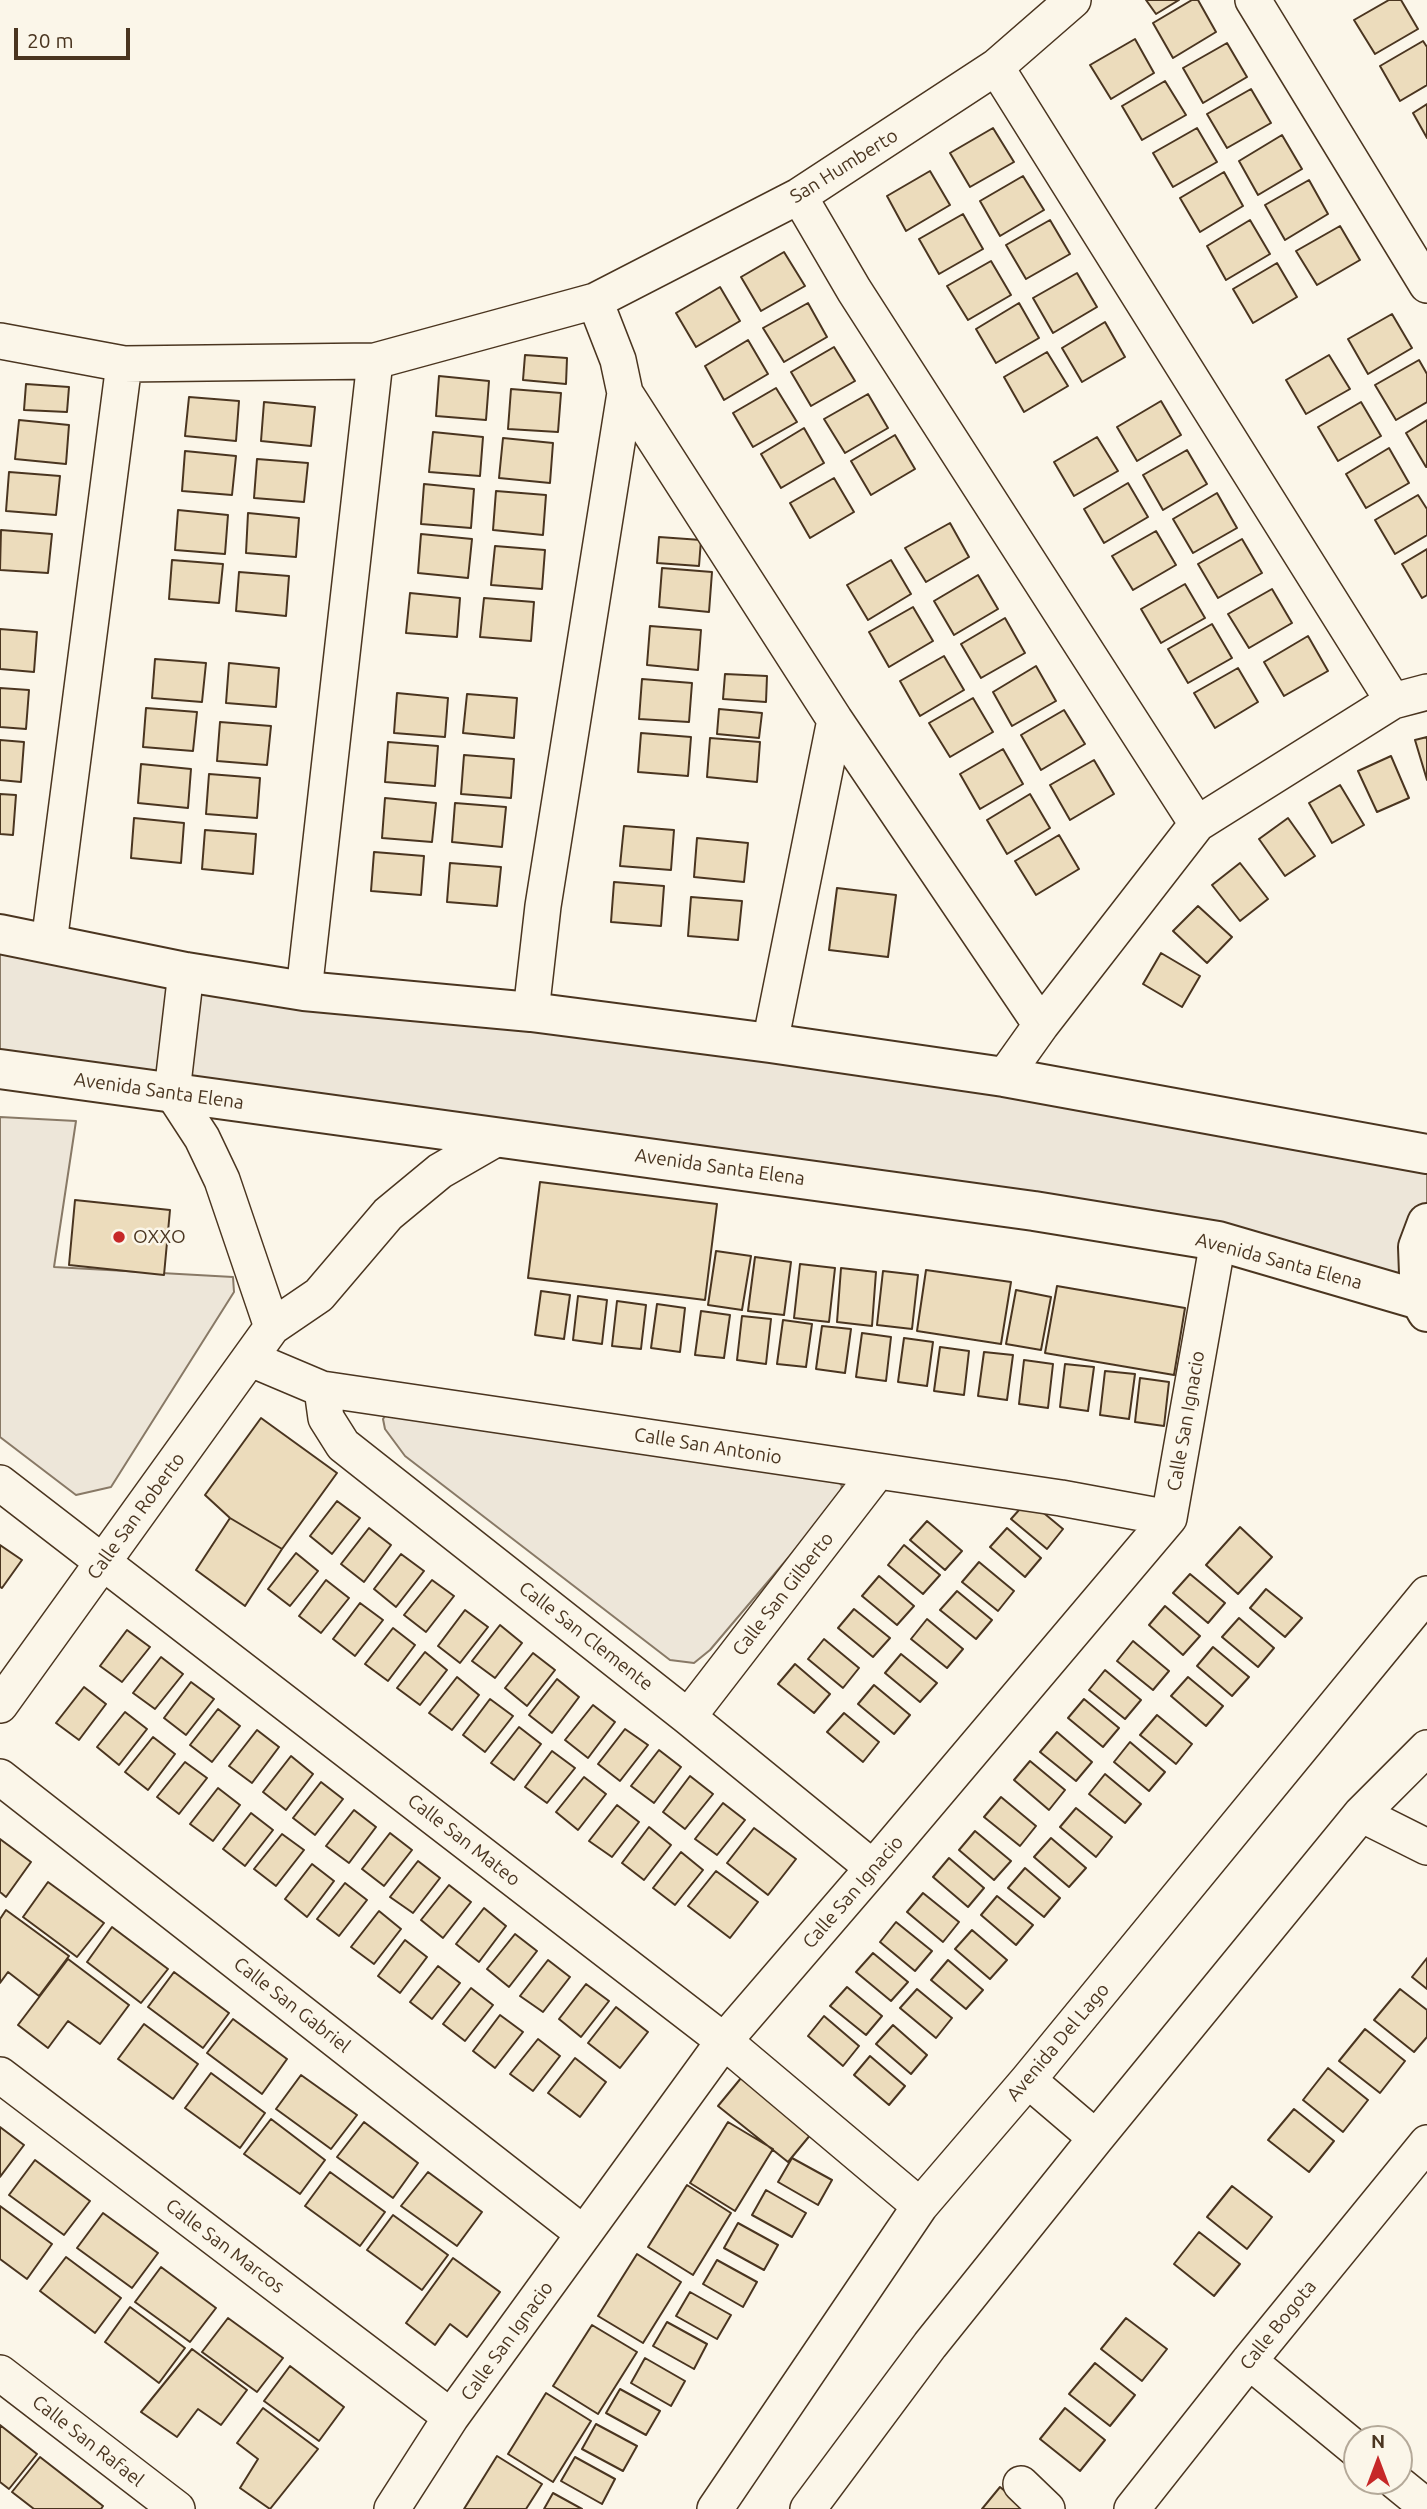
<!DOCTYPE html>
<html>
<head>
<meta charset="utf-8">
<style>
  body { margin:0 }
  #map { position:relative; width:1427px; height:2509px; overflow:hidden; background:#fbf6e9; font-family:Ubuntu,sans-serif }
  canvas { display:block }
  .north { position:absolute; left:1343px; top:2425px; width:70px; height:70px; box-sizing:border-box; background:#fbf6e9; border:2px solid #b4a999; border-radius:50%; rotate:0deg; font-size:19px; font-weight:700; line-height:28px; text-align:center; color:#4a3520 }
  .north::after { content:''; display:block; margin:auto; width:24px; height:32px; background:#c62828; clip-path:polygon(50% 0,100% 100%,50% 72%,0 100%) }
  .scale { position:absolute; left:14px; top:28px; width:116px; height:32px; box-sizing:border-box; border:4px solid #4a3520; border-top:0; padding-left:9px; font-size:21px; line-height:24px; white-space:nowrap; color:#4a3520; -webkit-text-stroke:5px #fbf6e9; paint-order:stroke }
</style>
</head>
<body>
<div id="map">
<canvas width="1427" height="2509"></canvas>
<div class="north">N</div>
<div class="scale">20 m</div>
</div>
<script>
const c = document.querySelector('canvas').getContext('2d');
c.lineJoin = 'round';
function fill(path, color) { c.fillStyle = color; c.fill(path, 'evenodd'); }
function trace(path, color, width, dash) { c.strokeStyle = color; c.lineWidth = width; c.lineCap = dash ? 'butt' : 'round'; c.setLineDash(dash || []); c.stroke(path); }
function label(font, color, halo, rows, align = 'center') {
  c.font = font + ' Ubuntu,sans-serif'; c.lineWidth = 5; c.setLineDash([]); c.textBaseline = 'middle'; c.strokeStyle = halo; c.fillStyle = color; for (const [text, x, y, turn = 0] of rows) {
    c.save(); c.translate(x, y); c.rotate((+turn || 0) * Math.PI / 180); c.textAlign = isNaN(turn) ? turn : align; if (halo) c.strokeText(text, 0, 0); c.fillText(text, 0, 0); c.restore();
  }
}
const green = new Path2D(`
  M0,934L1427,1154V1312L1308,1267L0,1069Z
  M0,1117L76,1121L54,1267L233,1277L234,1292L111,1487L76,1495L0,1437Z
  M389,1410L830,1471L842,1486L838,1499L710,1650L694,1663L670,1660L405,1456L385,1429L383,1419Z`);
const building = new Path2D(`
  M1146,0H1179L1156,14Z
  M1192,0H1198L1216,32L1173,58L1153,23Z
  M1389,0H1401L1418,29L1375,54L1354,20Z
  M1135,39L1154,73L1111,99L1090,65Z
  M1423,41L1427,47V85L1400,101L1380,66Z
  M1227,43L1247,77L1203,103L1183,68Z
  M1165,81L1186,115L1142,140L1122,106Z
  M1251,89L1271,123L1227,148L1207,114Z
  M1427,104V138L1413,113Z
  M993,128L1014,162L970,187L950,153Z
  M1197,128L1217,162L1173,187L1153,153Z
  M1282,135L1302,169L1258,195L1239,161Z
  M930,171L950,205L906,231L887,196Z
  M1224,172L1243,206L1200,232L1180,198Z
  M1023,176L1044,210L1000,236L980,201Z
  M1309,180L1328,214L1285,240L1265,205Z
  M963,214L983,249L939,274L919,239Z
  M1050,220L1070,254L1026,279L1006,245Z
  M1250,220L1270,254L1226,280L1207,246Z
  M1340,226L1360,260L1317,285L1296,251Z
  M784,252L805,286L761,311L741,277Z
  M991,261L1011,295L968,320L947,286Z
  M1277,263L1297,297L1253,323L1233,289Z
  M1077,273L1097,307L1053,333L1033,298Z
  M720,287L740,321L696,347L676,313Z
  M808,303L827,337L784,362L763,328Z
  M1019,303L1039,338L996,363L976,329Z
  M1392,314L1412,348L1368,374L1348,339Z
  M1105,322L1125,357L1082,382L1062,348Z
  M748,340L768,374L724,400L705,366Z
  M834,347L855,381L811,406L791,372Z
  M1047,352L1068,386L1024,412L1004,377Z
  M525,355L567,358L566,384L523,380Z
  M1329,355L1350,389L1306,414L1286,380Z
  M1419,360L1427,374V402L1396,420L1375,385Z
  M439,376L489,381L486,420L436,416Z
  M26,384L69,387L67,412L24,410Z
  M776,388L797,422L753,447L733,413Z
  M511,389L561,393L558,432L508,429Z
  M868,394L888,428L845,453L824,419Z
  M189,397L239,401L236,441L185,436Z
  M1161,401L1181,435L1137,461L1117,427Z
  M264,402L315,407L311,446L261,441Z
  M1361,402L1381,436L1338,461L1318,427Z
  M19,420L69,425L66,464L15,459Z
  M1427,420V467H1426L1406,433Z
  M804,428L824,463L781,488L761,454Z
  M433,432L483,437L480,476L429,472Z
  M895,435L915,469L871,495L851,461Z
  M1097,437L1118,471L1074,496L1054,462Z
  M503,438L553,443L550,483L499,478Z
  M1389,448L1409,483L1366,508L1346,474Z
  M1187,450L1207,484L1163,510L1143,475Z
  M185,451L236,456L232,495L182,491Z
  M257,459L308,463L304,502L254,498Z
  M9,472L60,476L56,515L6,511Z
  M834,478L854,512L810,538L790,503Z
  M1128,483L1148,517L1104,543L1084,509Z
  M424,484L474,489L471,528L421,524Z
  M496,491L546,495L543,535L493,530Z
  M1217,493L1237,528L1193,553L1173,519Z
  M1418,495L1427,509V535L1395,554L1375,520Z
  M178,510L228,515L225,554L175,550Z
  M248,513L299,518L296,557L246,553Z
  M950,523L969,557L926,582L905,548Z
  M1,530L52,534L48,573L0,570Z
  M1156,531L1176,565L1133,590L1112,556Z
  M421,534L472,539L468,578L418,573Z
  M659,537L701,540L699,566L657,563Z
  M1242,539L1262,573L1218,598L1198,564Z
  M495,546L545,550L542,589L491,585Z
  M1427,549V595L1422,598L1402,564Z
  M172,560L223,564L219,603L169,599Z
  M891,560L911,594L868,620L847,585Z
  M662,568L712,572L709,612L659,607Z
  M239,572L289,576L286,616L236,611Z
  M978,575L998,609L954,635L934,601Z
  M1185,584L1205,618L1161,643L1141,609Z
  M1272,589L1292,623L1249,648L1228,614Z
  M410,593L460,598L457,637L406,633Z
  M484,598L534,602L531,641L480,637Z
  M913,607L933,641L889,667L869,632Z
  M1005,618L1025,653L981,678L961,644Z
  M1212,624L1232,658L1188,683L1168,649Z
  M650,626L701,630L698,670L647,665Z
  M0,629L37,632L34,672L0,669Z
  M1308,636L1328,671L1284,696L1264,662Z
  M944,656L964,690L920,716L900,681Z
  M155,659L206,663L202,702L152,698Z
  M229,663L279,668L276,707L226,703Z
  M1036,666L1056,701L1012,726L993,692Z
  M1238,668L1258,702L1215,728L1194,693Z
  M725,674L767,676L766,702L723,699Z
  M642,679L692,683L689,722L639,719Z
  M0,688L29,690L26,729L0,727Z
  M397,693L448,698L445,737L394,733Z
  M467,694L517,698L514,738L463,733Z
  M973,698L993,732L950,757L929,723Z
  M146,708L197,712L193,751L143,747Z
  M719,709L762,713L759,738L717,734Z
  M1064,710L1085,744L1041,770L1021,735Z
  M220,722L271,726L267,765L217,761Z
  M641,733L691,737L688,776L638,772Z
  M1427,737V780L1415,740Z
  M710,738L760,742L757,782L707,777Z
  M0,740L24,742L21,782L0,780Z
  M388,742L438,746L435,786L385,782Z
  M1003,749L1023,784L980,809L960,774Z
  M464,755L514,759L511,798L461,794Z
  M1391,756L1409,798L1377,812L1358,771Z
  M1094,760L1114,794L1070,820L1050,785Z
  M141,764L191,769L188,808L138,803Z
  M209,774L260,778L257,818L206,814Z
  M1340,785L1364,825L1332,843L1309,803Z
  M0,794L16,795L13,835L0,834Z
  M1030,794L1050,828L1007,854L987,820Z
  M385,798L436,803L432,842L382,838Z
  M455,803L506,807L502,847L452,842Z
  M134,818L184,823L181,863L131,858Z
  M1288,818L1315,856L1285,876L1259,839Z
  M624,826L674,830L671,870L620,866Z
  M205,830L256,834L253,874L202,869Z
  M1059,835L1079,869L1036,895L1015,861Z
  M697,838L748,843L744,882L694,877Z
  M374,852L424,856L421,895L371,891Z
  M450,863L501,867L497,906L447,902Z
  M1240,863L1268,899L1240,921L1212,885Z
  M614,882L664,886L661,926L611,922Z
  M837,888L896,895L888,957L829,950Z
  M691,897L742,901L738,940L688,936Z
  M1198,906L1232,937L1207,963L1173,931Z
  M1161,953L1200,976L1182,1007L1143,984Z
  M540,1182L717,1204L705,1300L528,1278Z
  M75,1200L170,1210L164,1275L69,1265Z
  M716,1251L751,1256L742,1310L708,1305Z
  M755,1257L791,1262L784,1315L748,1311Z
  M800,1264L835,1268L829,1322L794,1318Z
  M841,1268L876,1272L872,1326L837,1322Z
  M926,1270L1011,1282L1001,1344L917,1331Z
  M883,1271L918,1275L912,1329L877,1325Z
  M1057,1286L1185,1308L1174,1375L1045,1353Z
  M1016,1290L1051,1297L1041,1350L1006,1344Z
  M541,1291L570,1295L564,1339L535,1335Z
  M578,1296L607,1300L602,1344L573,1340Z
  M617,1301L646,1305L641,1349L612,1346Z
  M657,1304L685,1308L680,1352L651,1348Z
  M701,1311L730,1315L724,1358L695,1355Z
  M742,1316L771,1319L766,1364L737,1360Z
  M783,1320L812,1324L806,1367L777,1364Z
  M822,1326L851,1329L845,1373L816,1369Z
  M862,1333L891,1337L886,1381L856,1377Z
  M904,1338L933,1342L927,1386L898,1382Z
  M940,1347L969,1351L964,1395L934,1391Z
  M984,1352L1013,1355L1007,1400L978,1396Z
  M1024,1360L1053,1364L1048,1408L1019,1404Z
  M1065,1364L1094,1367L1088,1411L1060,1407Z
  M1105,1371L1135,1374L1129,1419L1100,1415Z
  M1140,1378L1169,1382L1164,1426L1135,1422Z
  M261,1418L337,1473L282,1549L230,1518L205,1495Z
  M1028,1500L1063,1529L1047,1549L1011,1519Z
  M337,1501L360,1518L332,1554L310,1536Z
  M230,1518L282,1549L245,1606L196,1570Z
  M927,1521L962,1551L945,1570L910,1540Z
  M1240,1527L1272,1557L1238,1594L1206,1565Z
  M369,1528L391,1545L364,1582L341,1564Z
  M1007,1528L1041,1558L1025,1577L990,1547Z
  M0,1545L22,1560L2,1588L0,1587Z
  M904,1545L940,1575L923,1594L888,1565Z
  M296,1553L318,1571L290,1606L268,1589Z
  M401,1554L424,1571L396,1607L374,1589Z
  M979,1562L1014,1591L998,1611L962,1582Z
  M1190,1574L1225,1603L1208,1623L1173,1593Z
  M879,1576L914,1606L897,1625L862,1596Z
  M326,1580L349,1598L321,1633L299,1616Z
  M432,1580L454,1596L426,1632L404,1615Z
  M1266,1589L1302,1618L1285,1637L1250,1608Z
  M957,1591L992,1620L976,1639L940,1610Z
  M360,1603L383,1620L355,1656L333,1639Z
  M1165,1606L1200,1636L1183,1655L1149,1625Z
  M854,1609L890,1638L873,1657L838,1628Z
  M465,1610L488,1627L460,1663L438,1646Z
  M1239,1618L1274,1648L1258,1667L1222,1637Z
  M927,1619L963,1649L947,1668L911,1639Z
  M500,1625L522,1643L495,1678L472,1661Z
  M393,1628L415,1645L388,1681L365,1664Z
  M127,1630L150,1647L122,1682L100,1666Z
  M824,1639L859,1668L843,1688L808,1659Z
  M1133,1641L1169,1671L1153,1690L1117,1661Z
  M1213,1647L1249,1677L1232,1696L1197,1666Z
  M425,1652L447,1670L420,1705L397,1688Z
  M533,1653L555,1670L527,1706L505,1688Z
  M901,1654L937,1683L920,1702L885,1673Z
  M161,1657L183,1674L155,1709L133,1693Z
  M795,1664L830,1694L814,1713L778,1684Z
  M1105,1670L1141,1700L1125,1719L1089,1690Z
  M457,1677L479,1695L452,1730L429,1713Z
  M1188,1677L1223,1706L1206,1726L1171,1696Z
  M557,1679L579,1697L552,1733L529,1715Z
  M191,1682L214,1699L186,1735L164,1718Z
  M874,1685L910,1715L894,1734L858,1704Z
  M84,1687L106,1704L79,1740L56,1723Z
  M490,1699L513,1716L485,1752L463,1735Z
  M1084,1699L1119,1728L1103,1747L1068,1718Z
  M593,1705L615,1722L588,1758L565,1740Z
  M218,1709L240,1726L212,1762L190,1745Z
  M125,1712L147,1729L119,1765L97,1747Z
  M844,1713L879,1742L863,1762L827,1732Z
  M1157,1715L1192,1744L1176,1764L1140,1735Z
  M519,1727L541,1744L514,1780L491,1763Z
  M625,1729L648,1745L620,1781L598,1764Z
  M257,1730L279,1747L252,1783L229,1766Z
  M1057,1732L1092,1762L1076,1781L1040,1752Z
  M153,1737L175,1754L148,1790L125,1772Z
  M1130,1742L1165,1772L1149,1791L1114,1762Z
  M659,1750L681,1767L654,1803L631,1786Z
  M552,1751L575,1768L547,1803L525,1787Z
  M291,1756L313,1774L286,1810L263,1792Z
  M1030,1761L1065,1790L1049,1810L1014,1780Z
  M185,1762L207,1778L179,1814L157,1797Z
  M1105,1774L1141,1804L1125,1823L1089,1794Z
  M690,1776L713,1794L685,1829L663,1812Z
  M584,1777L606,1794L578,1830L556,1812Z
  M321,1782L343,1799L315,1835L293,1818Z
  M218,1788L240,1805L213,1841L190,1824Z
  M1001,1797L1036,1826L1020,1846L984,1817Z
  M723,1803L745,1820L717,1855L695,1839Z
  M617,1805L639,1822L612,1857L589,1841Z
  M1076,1808L1112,1837L1096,1857L1060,1827Z
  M354,1810L376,1827L349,1863L326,1846Z
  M251,1813L273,1830L245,1866L223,1849Z
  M649,1827L671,1845L644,1880L622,1863Z
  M754,1828L796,1859L768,1895L727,1863Z
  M975,1831L1011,1861L994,1880L959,1850Z
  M390,1833L412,1850L384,1886L362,1869Z
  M282,1834L304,1850L276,1886L254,1869Z
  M1051,1838L1086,1868L1069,1887L1034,1857Z
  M0,1839L31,1862L6,1897L0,1892Z
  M681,1852L703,1870L675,1905L653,1888Z
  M949,1858L984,1888L968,1907L933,1877Z
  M418,1861L440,1878L413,1913L390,1897Z
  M312,1864L334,1881L307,1917L285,1899Z
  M1025,1868L1060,1898L1044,1917L1008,1888Z
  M716,1871L758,1902L730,1938L688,1906Z
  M48,1882L104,1923L77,1957L23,1917Z
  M345,1883L367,1900L339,1936L317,1919Z
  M449,1885L471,1902L443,1938L421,1920Z
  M923,1893L959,1922L943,1942L907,1912Z
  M997,1896L1033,1925L1016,1945L981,1915Z
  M484,1908L506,1926L479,1962L456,1944Z
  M6,1910L69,1956L39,1996L8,1972L0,1983V1919Z
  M379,1911L401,1929L374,1964L351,1947Z
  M896,1922L932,1951L915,1971L880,1942Z
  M112,1927L168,1969L141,2003L87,1962Z
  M972,1930L1007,1960L990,1979L955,1949Z
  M515,1934L537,1951L509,1987L487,1969Z
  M405,1940L427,1957L400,1993L378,1976Z
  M873,1953L908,1982L891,2001L856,1972Z
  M1427,1958V1989L1412,1977Z
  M68,1959L129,2005L100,2044L68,2021L48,2048L18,2025Z
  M548,1960L570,1977L543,2012L520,1996Z
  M948,1960L983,1990L966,2009L931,1980Z
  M438,1966L460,1983L432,2019L410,2002Z
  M174,1972L229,2013L203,2048L148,2007Z
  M586,1984L609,2001L581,2037L559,2019Z
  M847,1987L882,2016L866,2035L830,2006Z
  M471,1988L493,2005L465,2041L443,2024Z
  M917,1989L952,2018L936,2038L900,2008Z
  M1400,1989L1427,2010V2037L1414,2052L1374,2020Z
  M616,2007L648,2032L620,2068L588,2043Z
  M500,2015L523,2032L495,2068L473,2051Z
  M824,2016L859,2046L843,2066L808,2036Z
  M233,2019L287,2059L262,2094L207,2053Z
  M144,2024L198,2064L173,2099L118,2059Z
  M893,2025L927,2055L911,2074L876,2044Z
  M1365,2029L1405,2061L1380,2093L1339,2061Z
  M538,2039L560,2056L533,2091L510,2074Z
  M870,2056L905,2086L889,2105L854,2075Z
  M575,2058L606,2082L580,2117L548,2093Z
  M1328,2068L1368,2100L1343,2132L1303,2100Z
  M746,2072L816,2128L788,2162L718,2106Z
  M211,2073L265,2113L240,2148L185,2108Z
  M301,2075L357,2115L331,2149L276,2109Z
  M1294,2109L1334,2141L1309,2172L1268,2140Z
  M271,2119L325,2160L300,2194L244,2154Z
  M364,2122L418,2163L393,2198L337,2157Z
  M728,2122L773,2149L735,2211L690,2183Z
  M0,2127L24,2145L0,2177Z
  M792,2158L832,2180L818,2205L778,2182Z
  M35,2160L90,2201L64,2235L9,2195Z
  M330,2172L385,2212L360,2246L305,2206Z
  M428,2172L482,2212L457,2246L401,2206Z
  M687,2185L731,2213L693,2275L648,2247Z
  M1232,2186L1272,2217L1247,2249L1207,2217Z
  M766,2190L806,2213L792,2237L752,2215Z
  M0,2206L52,2244L27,2279L0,2259Z
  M103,2213L158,2253L132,2288L77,2248Z
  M393,2215L448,2255L422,2290L367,2250Z
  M738,2223L778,2245L764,2270L724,2248Z
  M1199,2232L1240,2264L1214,2296L1174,2264Z
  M637,2254L681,2282L643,2343L598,2316Z
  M66,2257L121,2298L95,2333L40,2291Z
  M453,2258L500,2292L467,2337L450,2324L435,2345L406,2323Z
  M717,2260L757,2282L743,2307L703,2284Z
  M161,2267L216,2308L190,2342L135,2302Z
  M690,2292L731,2315L717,2339L676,2316Z
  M130,2307L185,2348L159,2383L105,2342Z
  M228,2318L283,2358L257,2392L202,2352Z
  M1126,2318L1167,2349L1142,2381L1101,2349Z
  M667,2322L707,2344L694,2369L653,2346Z
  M592,2325L637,2352L598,2414L553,2386Z
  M192,2349L247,2390L221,2425L198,2409L177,2437L141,2412Z
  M645,2358L685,2381L671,2406L631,2383Z
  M1095,2363L1135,2395L1110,2426L1069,2394Z
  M290,2366L344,2407L319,2441L264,2401Z
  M620,2389L660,2411L646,2435L606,2413Z
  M546,2393L591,2421L553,2482L508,2454Z
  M263,2408L318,2449L270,2509L240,2488L258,2459L237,2443Z
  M1065,2408L1105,2440L1080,2471L1040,2439Z
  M596,2424L637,2446L623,2471L582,2449Z
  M0,2425L37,2454L9,2489L0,2482Z
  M497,2456L542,2484L526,2509H464Z
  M40,2457L103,2506L101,2509H34L12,2492Z
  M575,2457L615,2479L602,2504L561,2481Z
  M1000,2487L1027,2509H982Z
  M553,2493L582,2509H544Z`);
const minor = new Path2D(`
  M1253,0L1427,285
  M996,67L1393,701
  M799,196L854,290L1197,824
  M0,341L124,364L375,361L595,301L799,196L996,67L1073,0
  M625,393L835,720L1041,1025
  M49,943L124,364
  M186,972L172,1092L202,1138L222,1180L272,1327
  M304,991L375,361
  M531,1012L543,906L625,393L618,360L595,301
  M770,1043L835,720
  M1004,1077L1041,1025L1197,824L1393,701L1427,692
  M251,1359L322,1389L1061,1498L1169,1518
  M322,1389L326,1418L343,1445L688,1717L873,1868
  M0,1483L724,2041L920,2206
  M0,1705L272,1327L319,1295L388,1214L440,1171L499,1137
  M688,1717L877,1472
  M0,1777L584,2234
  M1361,1814L1427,1847
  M0,2075L451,2417
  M1028,2080L1096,2138
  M1249,2361L1357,2450
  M0,2373L177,2509
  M1395,2481L1427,2507
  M1021,2484L1047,2509
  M392,2509L451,2417L724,2041L873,1868L1169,1518L1218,1241
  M715,2509L920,2206L1028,2080L1427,1594
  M808,2509L930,2345L1096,2138L1361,1814L1427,1748
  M1132,2509L1249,2361L1427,2143`);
const tertiary = new Path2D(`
  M0,934L186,972L304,991L531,1012L770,1043L1004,1077L1427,1154
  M0,1069L1034,1211L1218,1241L1420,1300L1427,1312
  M1420,1300L1418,1247L1427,1223`);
const markers = [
  [119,1237,7,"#c62828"]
];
const streetNames = [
  ["San Humberto",844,166,-32],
  ["Avenida Santa Elena",159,1091,8],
  ["Avenida Santa Elena",720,1167,8],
  ["Avenida Santa Elena",1279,1261,15],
  ["Calle San Ignacio",1186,1421,-80],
  ["Calle San Antonio",708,1446,9],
  ["Calle San Roberto",136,1516,-54],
  ["Calle San Gilberto",783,1594,-52],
  ["Calle San Clemente",586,1636,38],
  ["Calle San Mateo",464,1840,38],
  ["Calle San Ignacio",853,1892,-49],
  ["Calle San Gabriel",292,2005,38],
  ["Avenida Del Lago",1058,2042,-50],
  ["Calle San Marcos",225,2246,37],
  ["Calle Bogota",1278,2325,-51],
  ["Calle San Ignacio",507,2341,-54],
  ["Calle San Rafael",88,2441,38]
];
const poiNames = [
  ["OXXO",133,1237]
];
fill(green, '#ede6d9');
trace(green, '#887966', 2);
fill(building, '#ecdcbc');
trace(building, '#4a3520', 2);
trace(minor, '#4a3520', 38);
trace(tertiary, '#4a3520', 42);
trace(minor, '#fbf6e9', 35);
trace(tertiary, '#fbf6e9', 38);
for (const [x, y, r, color] of markers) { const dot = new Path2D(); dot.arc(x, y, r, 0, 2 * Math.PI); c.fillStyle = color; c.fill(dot); trace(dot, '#fbf6e9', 2.5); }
label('19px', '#4a3520', '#fbf6e9', streetNames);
label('19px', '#4a3520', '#fbf6e9', poiNames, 'left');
</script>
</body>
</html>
